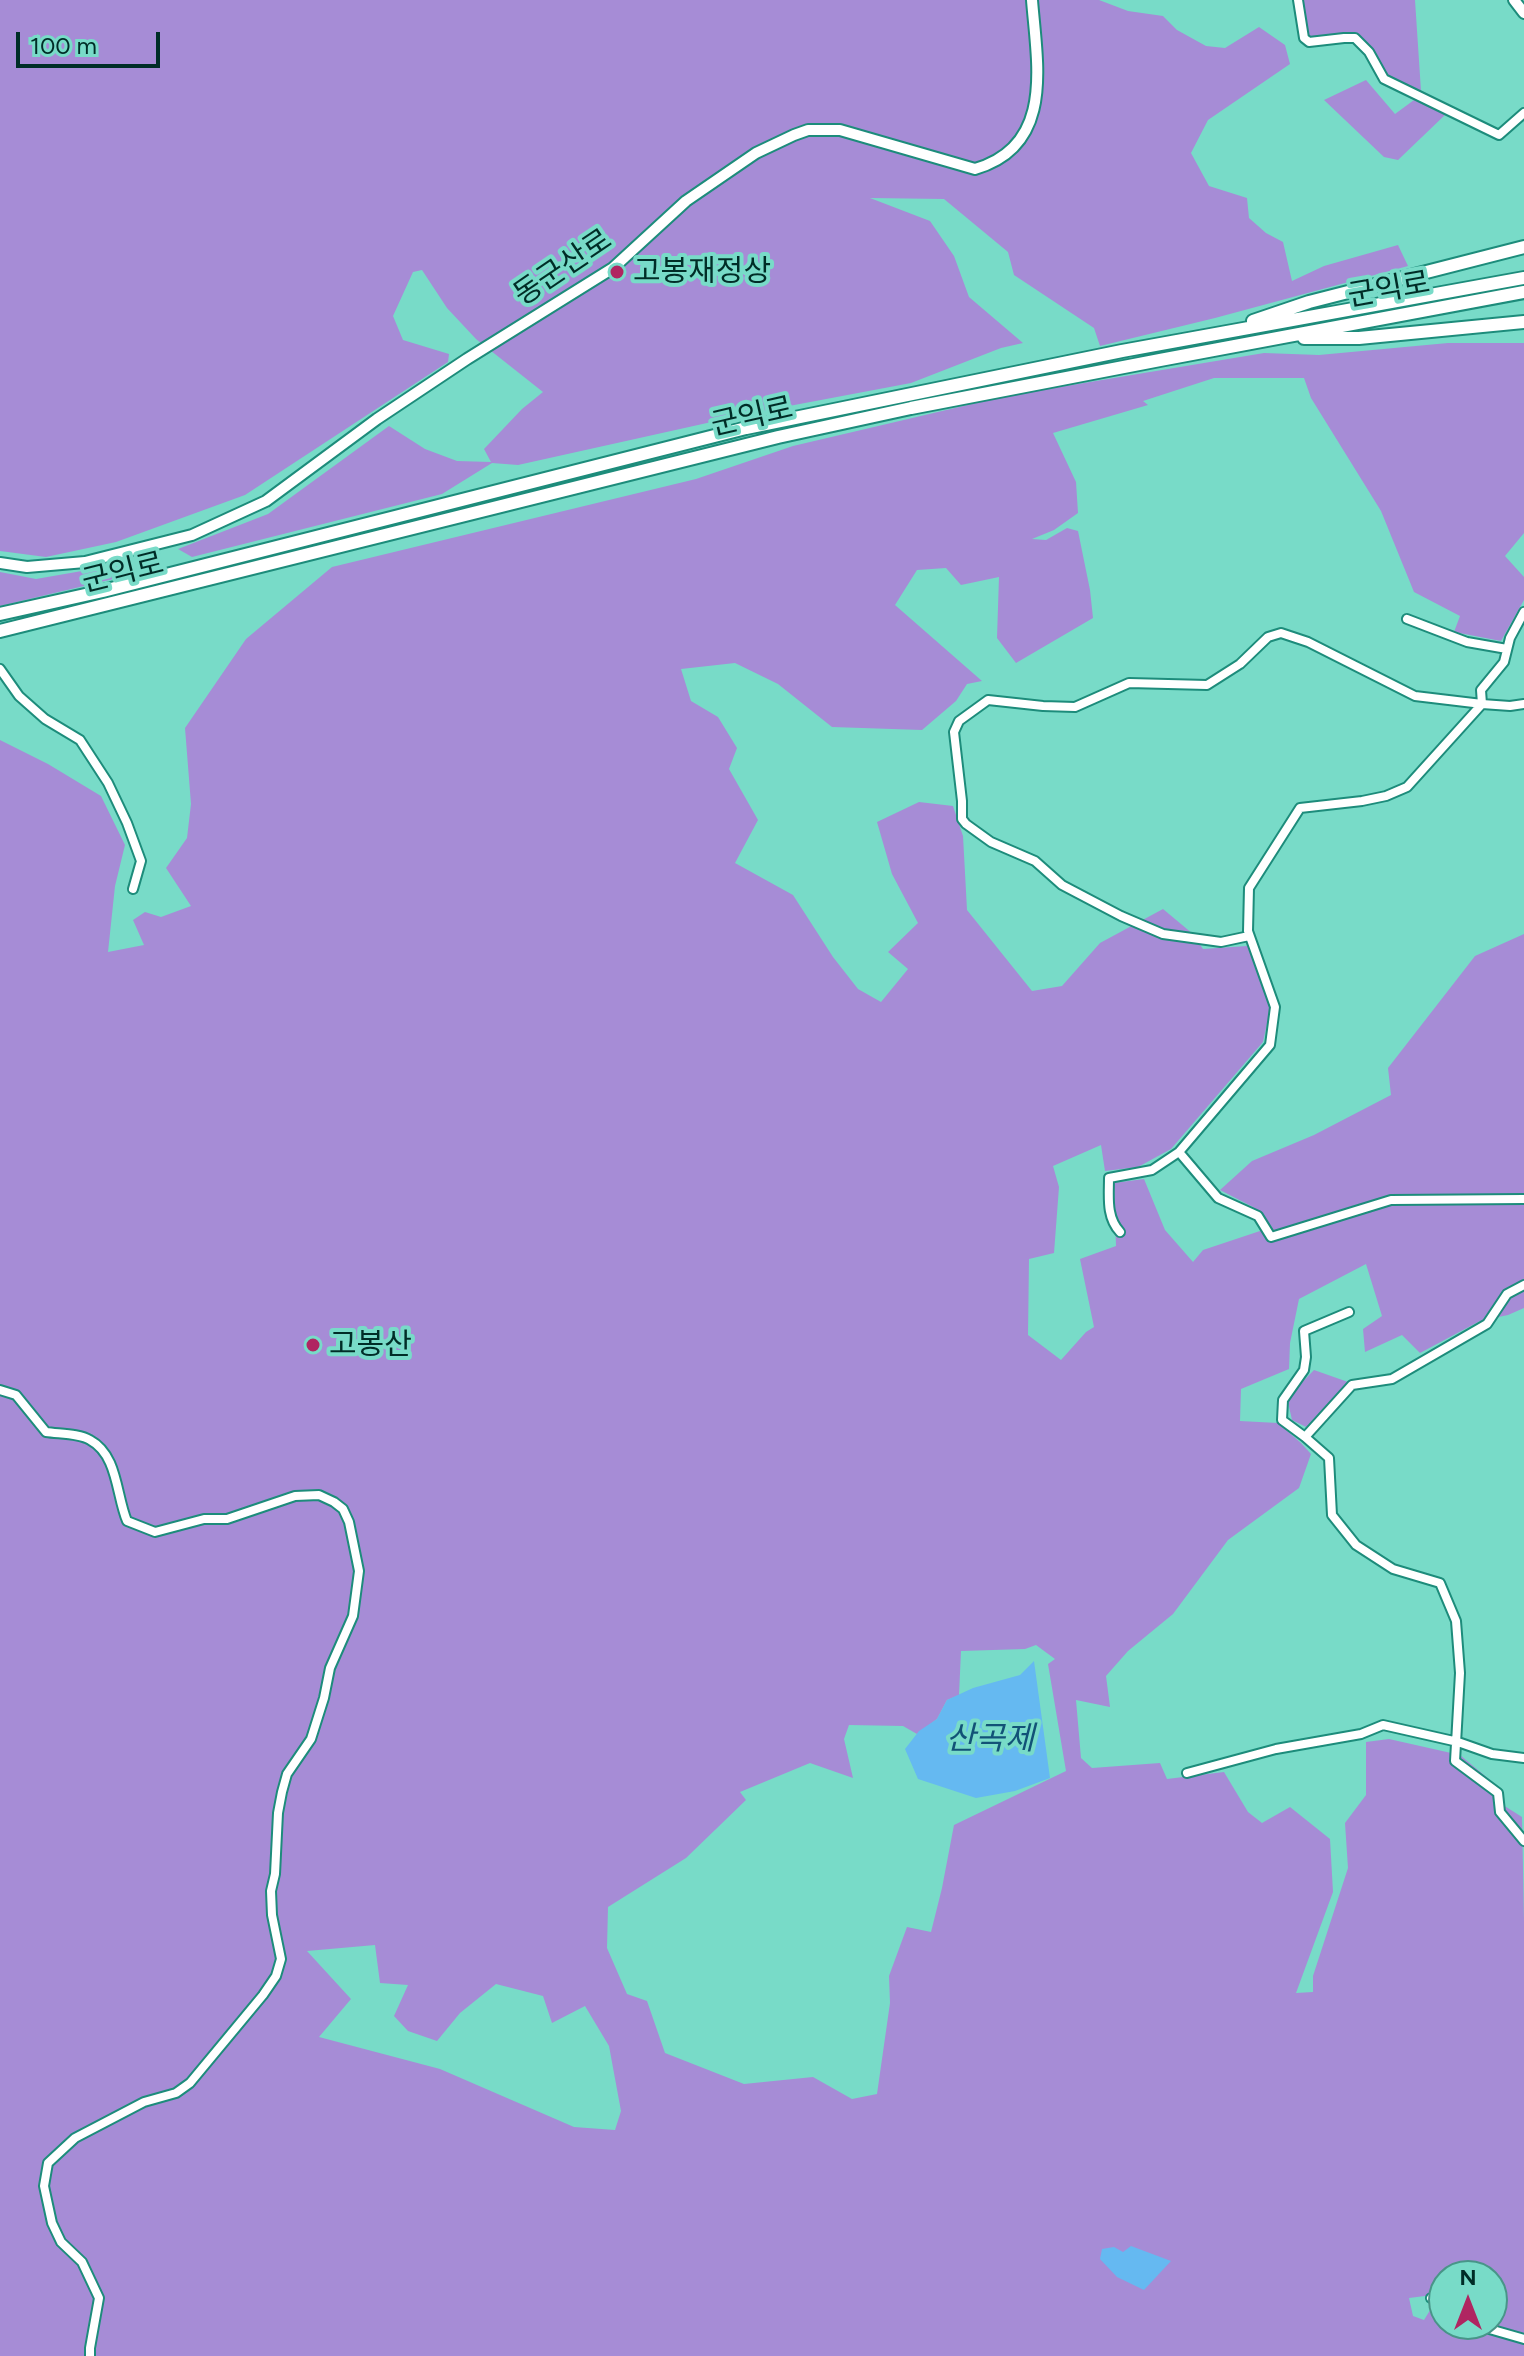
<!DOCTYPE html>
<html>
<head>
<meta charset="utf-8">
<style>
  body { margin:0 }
  #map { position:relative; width:1524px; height:2356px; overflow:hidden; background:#78dbc8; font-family:Figtree,sans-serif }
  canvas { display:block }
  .north { position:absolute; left:1428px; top:2260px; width:80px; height:80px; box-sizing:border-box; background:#78dbc8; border:2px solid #489588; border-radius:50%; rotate:0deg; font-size:22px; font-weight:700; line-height:32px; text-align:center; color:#002d27 }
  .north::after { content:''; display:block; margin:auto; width:28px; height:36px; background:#b02561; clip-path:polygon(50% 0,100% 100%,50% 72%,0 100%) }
  .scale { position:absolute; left:16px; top:32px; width:144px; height:36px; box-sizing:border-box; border:4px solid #002d27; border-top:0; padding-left:10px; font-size:24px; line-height:28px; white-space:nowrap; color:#002d27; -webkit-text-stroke:6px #78dbc8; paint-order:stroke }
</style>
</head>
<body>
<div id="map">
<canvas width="1524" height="2356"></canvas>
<div class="north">N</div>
<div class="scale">100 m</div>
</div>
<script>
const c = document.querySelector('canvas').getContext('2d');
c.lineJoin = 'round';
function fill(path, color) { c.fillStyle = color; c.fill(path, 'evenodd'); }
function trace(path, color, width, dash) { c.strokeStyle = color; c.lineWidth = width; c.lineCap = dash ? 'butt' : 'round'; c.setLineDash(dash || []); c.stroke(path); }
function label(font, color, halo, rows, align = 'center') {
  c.font = font + ' Figtree,"Noto Sans KR",sans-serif'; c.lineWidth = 8; c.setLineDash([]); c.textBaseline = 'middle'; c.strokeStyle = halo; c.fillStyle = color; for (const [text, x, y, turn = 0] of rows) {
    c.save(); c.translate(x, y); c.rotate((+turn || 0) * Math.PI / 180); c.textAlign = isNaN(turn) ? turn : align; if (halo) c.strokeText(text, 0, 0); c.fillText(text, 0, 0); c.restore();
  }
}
const green = new Path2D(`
  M0,0H1099L1128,11L1163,16L1177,30L1206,46L1225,48L1259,27L1285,45L1290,64L1208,120L1191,153L1209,186L1247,198L1249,218L1266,233L1283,242L1292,281L1324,266L1398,245L1408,266L1215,318L1100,346L1094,328L1014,275L1008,252L944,199L870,198L930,221L954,256L969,297L1023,343L1001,348L911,383L752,413L518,465L492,463L442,494L192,557L178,549L268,514L389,426L425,449L457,461L491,462L484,449L522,409L543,392L476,339L447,308L422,270L413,272L393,316L403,340L449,354L448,362L245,495L116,542L46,557L0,551Z
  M1303,0H1415L1421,91L1388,76L1373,51L1356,34L1308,37Z
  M1366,80L1395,114L1414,100L1446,114L1398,160L1384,157L1324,100Z
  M1448,343H1524V533L1505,556L1524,577V600L1501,641L1454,632L1460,616L1414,592L1381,511L1311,398L1304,378H1214L1143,401L1148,405L1053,433L1076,482L1078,513L1054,530L1032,539L1046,540L1067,528L1078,531L1090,590L1093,618L1016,663L997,638L999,577L961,585L946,568L917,570L895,605L982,681L967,684L956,701L922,730L832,727L778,684L735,663L681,669L691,701L718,717L737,748L729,769L758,820L735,863L793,895L833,957L858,989L881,1002L908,969L888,952L918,923L892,874L877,822L919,802L953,806L963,836L967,910L1032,991L1062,986L1100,943L1163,909L1193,934L1203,949L1247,946L1259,973L1270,1010L1263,1042L1171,1149L1138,1167L1105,1171L1101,1145L1053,1166L1059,1187L1054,1253L1029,1259L1028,1335L1061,1360L1086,1332L1094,1327L1080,1259L1116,1246L1114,1183L1144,1179L1165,1230L1193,1262L1203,1250L1272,1227L1253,1207L1220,1190L1252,1161L1314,1135L1391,1095L1388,1068L1475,956L1524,934V1308L1508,1315L1480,1321L1420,1353L1402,1335L1365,1352L1363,1329L1382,1316L1366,1264L1299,1299L1290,1343L1289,1369L1241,1389L1240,1421L1278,1423L1301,1443L1311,1454L1299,1488L1228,1540L1173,1614L1128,1651L1106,1676L1110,1707L1076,1700L1081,1758L1092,1768L1160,1763L1167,1779L1224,1772L1248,1812L1262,1823L1290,1807L1330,1839L1333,1892L1296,1993L1313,1992V1976L1348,1868L1345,1823L1366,1795V1742L1389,1739L1460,1755L1502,1790L1503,1805L1522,1817L1524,1922V2335L1479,2324H1492V2276H1444V2302L1433,2295L1409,2298L1413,2316L1424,2320L1432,2307L1444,2314V2324H1461L1474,2332L1524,2342V2356H0V740L48,764L101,796L125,845L115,886L108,952L144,945L133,920L145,912L161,917L191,906L166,868L187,838L191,804L185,728L246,639L332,567L696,479L793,446L1006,396L1264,353L1319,355ZM1036,1645L1055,1659L1048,1664L1066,1771L954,1825L942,1888L931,1932L907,1927L889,1976L890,2003L877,2094L852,2099L813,2077L744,2084L665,2053L647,2001L627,1994L607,1948L608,1907L686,1858L746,1800L740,1792L810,1763L853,1778L844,1739L849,1725L903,1726L917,1734L937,1719L947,1700L959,1695L961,1651L1025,1649ZM375,1945L380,1983L408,1985L394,2016L408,2031L437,2041L460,2013L496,1984L543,1996L552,2023L585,2006L609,2046L621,2111L615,2130L574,2127L440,2069L319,2037L351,1999L307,1951Z
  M122,564L126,576L0,606V572L36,579Z
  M1314,1370L1348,1382L1306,1427L1292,1420L1287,1398Z`);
const water = new Path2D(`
  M1034,1661L1050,1778L1015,1791L976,1798L918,1779L905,1749L919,1731L937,1719L947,1700L973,1688L1020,1675Z
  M1131,2246L1171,2261L1144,2290L1117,2277L1100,2259L1102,2249L1114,2247L1123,2252Z`);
const minor = new Path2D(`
  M1298,0L1304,38L1309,42L1344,38H1355L1369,52L1384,79L1499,135L1524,113
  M1407,619L1467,642L1507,649
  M0,669L19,696L45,719L80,740L108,783L127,823L141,861L133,889
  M1249,936L1221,942L1163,934L1121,916L1062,885L1035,861L991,842L966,824L962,819V801L954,732L959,721L988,700L1043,706L1075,707L1129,683L1207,685L1240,664L1268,637L1281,633L1308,642L1415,696L1482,704L1510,706L1524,704
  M1179,1152L1218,1198L1258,1216L1271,1237L1391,1200L1524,1199
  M1120,1232C1106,1217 1109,1197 1109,1178L1152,1170L1179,1152L1270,1045L1275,1007L1248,931L1249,888L1300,808L1362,801L1386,796L1407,787L1482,704L1481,690L1504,662L1510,638L1524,612
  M1524,1285L1507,1294L1487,1324L1392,1379L1352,1385L1305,1437L1329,1458L1332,1515L1356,1545L1393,1569L1440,1583L1456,1621L1460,1673L1455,1761L1498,1793L1500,1812L1524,1841
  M0,1390L16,1395L46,1432C59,1434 79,1433 90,1440C118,1455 116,1495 127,1521L155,1532L204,1519H227L295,1496L319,1495L334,1502L343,1509L349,1522L359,1571L353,1616L330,1668L324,1698L311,1739L287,1774L282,1792L278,1813L275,1874L271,1891L272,1915L281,1959L276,1976L263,1995L190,2083L176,2093L144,2102L75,2138L48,2163L44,2186L52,2223L61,2242L82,2262L99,2298L90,2348V2356
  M1305,1437L1282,1420L1283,1400L1304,1370L1306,1357L1304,1331L1349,1312
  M1187,1773L1276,1749L1361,1734L1383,1725L1458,1742L1492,1754L1524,1758
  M1431,2298L1444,2306
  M1472,2324L1524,2339`);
const tertiary = new Path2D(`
  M1514,0L1524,13
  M0,563L27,567L85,562L192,535L266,501L377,419L467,359L613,268L686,201L756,153L794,135L808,130H840L975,169C1055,146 1037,64 1032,0`);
const trunk = new Path2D(`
  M1253,321L1309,302L1524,247
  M1304,338H1359L1524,322
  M0,614L103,591L746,428L1122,351L1524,278
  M0,631L778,437L911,408L1160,360L1524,292`);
const markers = [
  [617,272,8,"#b02561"],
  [313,1345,8,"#b02561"]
];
const streetNames = [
  ["동군산로",563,268,-34],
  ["군익로",1389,290,-10],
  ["군익로",752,417,-13],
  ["군익로",123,573,-14]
];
const poiNames = [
  ["고봉재정상",633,272],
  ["고봉산",329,1345]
];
const waterNames = [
  ["산곡제",990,1740]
];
fill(green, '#a68cd6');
fill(water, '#65b9f1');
trace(minor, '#1d8c7b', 12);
trace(tertiary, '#1d8c7b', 14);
trace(trunk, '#1d8c7b', 16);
trace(minor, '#fff', 8);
trace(tertiary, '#fff', 10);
trace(trunk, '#fff', 12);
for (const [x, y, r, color] of markers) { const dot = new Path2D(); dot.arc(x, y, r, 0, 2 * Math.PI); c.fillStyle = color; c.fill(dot); trace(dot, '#78dbc8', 3); }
label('30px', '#002d27', '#78dbc8', streetNames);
label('30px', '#002d27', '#78dbc8', poiNames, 'left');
label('italic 32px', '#125277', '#78dbc8', waterNames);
</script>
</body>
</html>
